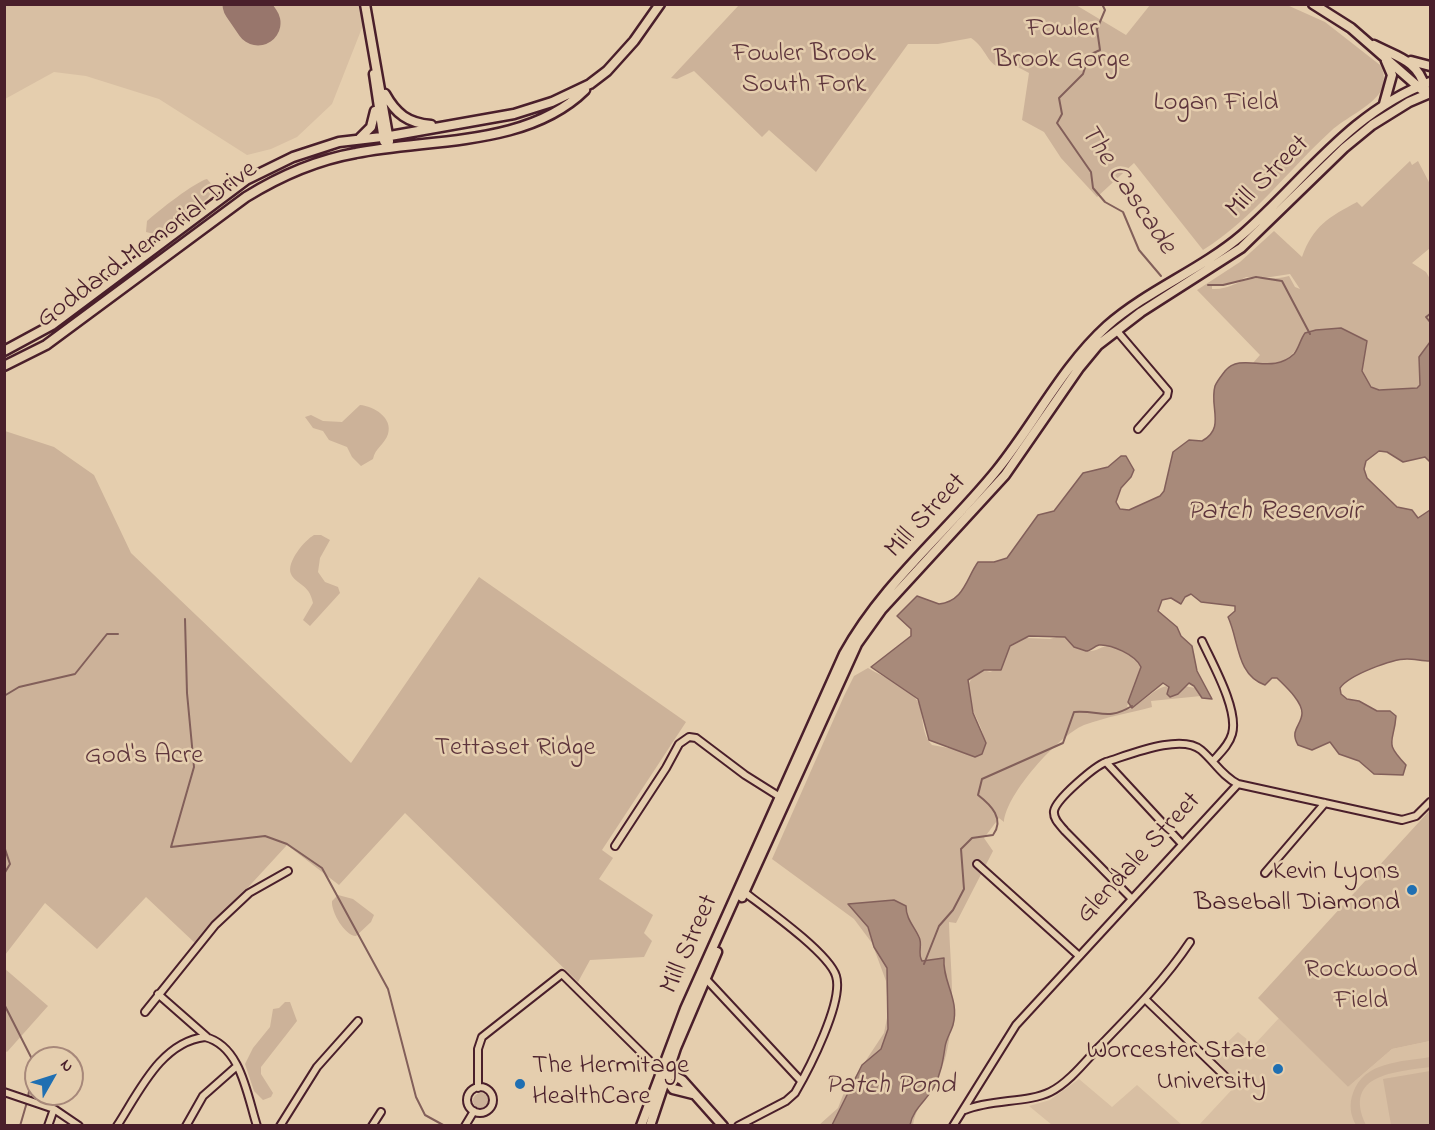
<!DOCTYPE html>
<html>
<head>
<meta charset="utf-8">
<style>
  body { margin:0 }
  #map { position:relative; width:1435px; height:1130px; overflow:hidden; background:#e5ceae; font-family:"Indie Flower",sans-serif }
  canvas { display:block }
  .frame { position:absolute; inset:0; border:6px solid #4a1f2b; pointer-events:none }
  .north { position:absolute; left:24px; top:1046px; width:60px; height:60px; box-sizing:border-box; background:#e5ceae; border:2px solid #a7887a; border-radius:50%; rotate:51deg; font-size:16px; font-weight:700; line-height:24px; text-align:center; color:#4a1f2b }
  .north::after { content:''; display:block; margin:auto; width:21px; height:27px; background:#1f6fb2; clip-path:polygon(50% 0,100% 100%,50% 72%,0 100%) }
</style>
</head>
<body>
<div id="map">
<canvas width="1435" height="1130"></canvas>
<div class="frame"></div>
<div class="north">N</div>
</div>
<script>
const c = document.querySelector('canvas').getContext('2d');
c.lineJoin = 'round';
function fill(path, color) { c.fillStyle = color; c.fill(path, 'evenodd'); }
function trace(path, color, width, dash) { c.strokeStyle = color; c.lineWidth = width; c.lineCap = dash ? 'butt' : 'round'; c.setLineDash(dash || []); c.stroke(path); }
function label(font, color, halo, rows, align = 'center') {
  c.font = font + ' "Indie Flower",sans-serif'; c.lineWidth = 5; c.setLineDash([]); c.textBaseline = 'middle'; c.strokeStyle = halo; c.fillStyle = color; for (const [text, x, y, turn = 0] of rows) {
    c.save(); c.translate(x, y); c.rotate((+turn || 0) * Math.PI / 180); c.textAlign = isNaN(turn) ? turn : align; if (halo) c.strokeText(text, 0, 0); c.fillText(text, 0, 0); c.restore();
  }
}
const built = new Path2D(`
  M5,5H371L332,104L297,137L271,149L247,155L159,99L86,76L54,72L5,99Z
  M1279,1018L1348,1087L1392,1049L1430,1041V1125L1198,1126L1239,1082L1212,1057L1238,1032L1254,1045Z
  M1079,1079L1112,1107L1137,1085L1182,1125H1052L1029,1106L1050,1100Z`);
const green = new Path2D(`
  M739,5H1076L1126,35L1150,5H1287L1325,22L1380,65C1385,72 1385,83 1381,91C1371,107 1345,118 1331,131C1288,170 1253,219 1203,250L1134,163L1097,197L1061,158L1044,132L1022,120L1029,73L1014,65C987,75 990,50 971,38L938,44H908L816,172L769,130L762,137L694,71L677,79L671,78Z
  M1410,161L1412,165L1418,161L1430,184V248L1412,263L1426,272L1430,279V342C1415,359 1420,365 1420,385L1412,390L1374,389L1363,376V365L1303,336C1294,360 1278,368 1253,363L1260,355L1197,290L1240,262L1274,231L1302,257C1313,226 1329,217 1357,202L1362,207ZM1290,274L1300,289L1295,287L1289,276C1274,280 1266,277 1252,279C1237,281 1228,290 1212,289V285L1235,283L1246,277L1264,278Z
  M207,179L214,187L208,198L162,234L158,235L146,232L147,221C158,211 195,182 207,179Z
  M360,405C374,406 393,418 388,434C385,444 375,448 373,459L361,466L352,457L347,447L329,440L323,431L313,428L305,417L311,415L323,421L342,422Z
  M5,431L54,447L94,475L131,553L351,763L479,577L686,722L602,850L613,858L599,879L653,915L644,933L652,941L644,957L590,960L578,982L405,813L339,885L287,845L196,944L146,897L97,949L45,903L5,955Z
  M314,535H321L330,540L320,558L318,572L325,582L338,587L340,593L310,626L303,620L313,603C309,583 296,585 291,574C286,562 305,540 314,535Z
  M1063,635L1090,651C1097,651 1102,646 1109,646C1122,645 1141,659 1142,671L1133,687L1134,694L1127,706L1129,709C1160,692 1154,680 1196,688L1201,696L1151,701L1152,707C1130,713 1106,717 1084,725C1058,736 1006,794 1004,822L999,818L984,838L993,851L956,923L949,922C950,966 957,1012 946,1055C940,1080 917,1100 913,1125H819L838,1108L843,1095L884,1033L888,1013L886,981L872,943L854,919L772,859L844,696L854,676L868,668C884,678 911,686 919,704C924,719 921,733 932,745L965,751L976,757C1006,733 939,693 983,670L990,672L997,669L1010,647L1026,638L1050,639Z
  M1430,810V1041L1392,1049L1348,1087L1258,998Z
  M338,895L353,899L374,915L371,922L356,936C345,936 331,912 332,901Z
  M4,968L48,1006L7,1052L4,1050Z
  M285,1002H290L297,1021L261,1067V1074L273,1093L271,1097L263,1100L254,1091L245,1064L253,1048L270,1027L273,1009L279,1008Z
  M1430,1057V1067C1396,1072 1342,1074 1366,1125H1356C1350,1115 1349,1104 1353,1093C1364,1061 1402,1062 1430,1057Z
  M1430,1071V1125H1391L1383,1079Z
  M473 1101a8 8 0 1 1 16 0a8 8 0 1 1-16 0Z`);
const water = new Path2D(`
  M1341,328L1367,341L1362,371L1371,387L1379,390L1417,388L1420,385L1419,357L1430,342V462L1425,457L1403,462L1387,452L1379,451L1366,461L1364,469L1367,478L1397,507L1412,510L1418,518L1430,510V661C1422,661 1415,659 1407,659C1392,659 1349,675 1340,688L1341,694L1347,699L1359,701L1377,711H1390L1396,716C1394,744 1383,741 1406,765L1403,775L1374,774L1359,761L1339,754L1330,742L1312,750L1298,745C1289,730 1302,725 1302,713C1302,701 1285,686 1277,678H1272L1265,685C1236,675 1239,640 1228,617L1235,611V606L1201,602L1191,594L1185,597L1181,604L1171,598L1162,600L1158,611L1177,627L1181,636L1192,646L1197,671L1212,699L1202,698L1194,686L1189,683L1178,694L1170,697L1167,694L1169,687L1163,683L1132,708L1128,702L1141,667C1136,655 1111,644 1099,645C1094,646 1091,651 1086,651L1074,647L1065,637L1029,636L1010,646L1001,670H984L968,680L973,713L986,743L982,754L975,757L929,740L918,699L871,667L911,636V629L897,616L917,596L939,604C964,601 966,579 978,562H994L1007,558L1038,515L1054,511L1083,473L1108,467L1121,456H1126L1134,470L1131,477L1121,488L1116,502L1120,509L1129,510L1160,496L1164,491L1173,452L1189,440L1202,441C1226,428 1209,407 1215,386C1217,381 1222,375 1225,371C1242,351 1271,376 1294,354C1299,348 1300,340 1305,333L1316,330Z
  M894,900L906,906C906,919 914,926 919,937C923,945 917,953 922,961L944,958C942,982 960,999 953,1025C951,1032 946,1039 945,1047C943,1061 941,1073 934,1087C926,1101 913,1109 910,1125H832L862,1065L881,1049L888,1029L887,968L874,947L868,927L848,904Z`);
const stream = new Path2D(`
  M1102,4L1105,10L1097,29L1100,50L1089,55L1083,74L1059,98L1062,114L1057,123L1091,172L1093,188L1105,202L1123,212L1139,250L1161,276
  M1430,241V245
  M1208,285H1223L1256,277L1282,281L1310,334
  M1430,314L1426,317L1430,322
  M185,619L187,693L194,767L171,847L265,836L287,844L322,868L388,989L416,1097L425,1115L445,1126
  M4,696L19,687L75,674L107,634H118
  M4,846L10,864L4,874
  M924,964L939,926L953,910L964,889L961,849L972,838L993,835C1005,819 991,805 978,795L982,779L1063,743L1074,712C1100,710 1107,721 1132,706
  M4,1004L34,1063L28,1097
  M20,1126L27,1102`);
const runway = new Path2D(`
  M245,4L258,23`);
const street = new Path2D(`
  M1117,331L1168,391L1167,396L1138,429
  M1202,641C1212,663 1239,710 1232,734C1229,745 1220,753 1213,761
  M1106,762L1182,844
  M615,846L666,768L679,744L689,737L696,738L745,775L780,797
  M977,864L1078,955
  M1265,873L1325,803
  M1131,898L1065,831C1060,825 1053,819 1054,811C1056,799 1095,766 1106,762C1129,755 1181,733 1201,750C1214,761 1222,776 1238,784L1402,820L1416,816L1430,802
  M706,979L801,1081
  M158,994L207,1037
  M1145,999L1232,1083
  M145,1012L215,925L249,893L288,871
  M467 1100a13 13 0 1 1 26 0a13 13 0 1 1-26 0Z
  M478,1088V1049L482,1037L562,974L660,1071
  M4,1092L54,1109L79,1126
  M965,1110C991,1099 1028,1103 1050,1092C1068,1083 1084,1063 1097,1049C1130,1015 1164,981 1190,942
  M48,1126L54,1109
  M117,1126C139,1092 161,1042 205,1037C241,1046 247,1095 257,1126
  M186,1126L203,1096L237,1066
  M280,1126L317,1067L358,1021
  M372,1126L381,1112
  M465,1126L474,1111
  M738,1126L786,1101L795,1093C809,1069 844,1001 836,976C829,953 765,908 744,892
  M953,1126L1016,1025L1238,784`);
const secondary = new Path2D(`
  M365,4L389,141
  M1313,4L1351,28L1422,90
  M1374,45C1397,57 1418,60 1425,88
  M1411,61L1430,66
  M374,74L384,141
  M385,94C396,114 408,123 431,125
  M1384,104L1392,75L1386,61
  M360,138L371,127L375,111
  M4,351L52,325L246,180L293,157L339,142L390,136L514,114L552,102L590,84L607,71L634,41L660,4
  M4,366L46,345L246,197C280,176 316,160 356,153C430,138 527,147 585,90
  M742,897L857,644L882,609L1005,475L1079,368L1098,345L1141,312L1241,248L1344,148L1372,125L1409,102L1430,93
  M664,1071L682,1080L723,1126
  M664,1076L673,1089L693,1094
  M641,1126L685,1009L844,654C883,583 947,532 997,470C1035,423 1062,367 1107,326C1148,290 1201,270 1242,235C1304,181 1350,112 1430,82
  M650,1126L676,1048L717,952`);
const markers = [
  [1412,890,6,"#1f6fb2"],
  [1278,1069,6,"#1f6fb2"],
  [520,1084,6,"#1f6fb2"]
];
const parkNames = [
  ["Fowler",1062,31],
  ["Brook Gorge",1062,62],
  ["Fowler Brook",804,56],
  ["South Fork",804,87],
  ["Logan Field",1216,105],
  ["Tettaset Ridge",515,750],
  ["God's Acre",144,758],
  ["Rockwood",1361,972],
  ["Field",1361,1003]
];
const streetNames = [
  ["Mill Street",1269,178,-45],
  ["Goddard Memorial Drive",148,246,-36],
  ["Mill Street",927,517,-47],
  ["Glendale Street",1140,859,-47],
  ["Mill Street",691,945,-66]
];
const poiNames = [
  ["Kevin Lyons",1400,874],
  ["Baseball Diamond",1400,905],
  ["Worcester State",1266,1053],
  ["University",1266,1084],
  ["The Hermitage",532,1068,"left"],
  ["HealthCare",532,1099,"left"]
];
const waterNames = [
  ["The Cascade",1126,190,56],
  ["Patch Reservoir",1274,513],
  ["Patch Pond",890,1087]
];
fill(built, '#d8bfa3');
fill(green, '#ccb299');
fill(water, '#a88a7a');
trace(water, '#825f5a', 1.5);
trace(stream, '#825f5a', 2);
trace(runway, '#98766c', 45);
trace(street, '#4a1f2b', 10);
trace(secondary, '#4a1f2b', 13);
trace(street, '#e5ceae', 6);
trace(secondary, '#e5ceae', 8);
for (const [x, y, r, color] of markers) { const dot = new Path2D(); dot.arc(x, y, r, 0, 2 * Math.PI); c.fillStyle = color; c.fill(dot); trace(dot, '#e5ceae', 2); }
label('27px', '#5e353c', '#e5ceae', parkNames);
label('27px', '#4a1f2b', '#e5ceae', streetNames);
label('27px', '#4a1f2b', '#e5ceae', poiNames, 'right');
label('italic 28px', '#5d343b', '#e5ceae', waterNames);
</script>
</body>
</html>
